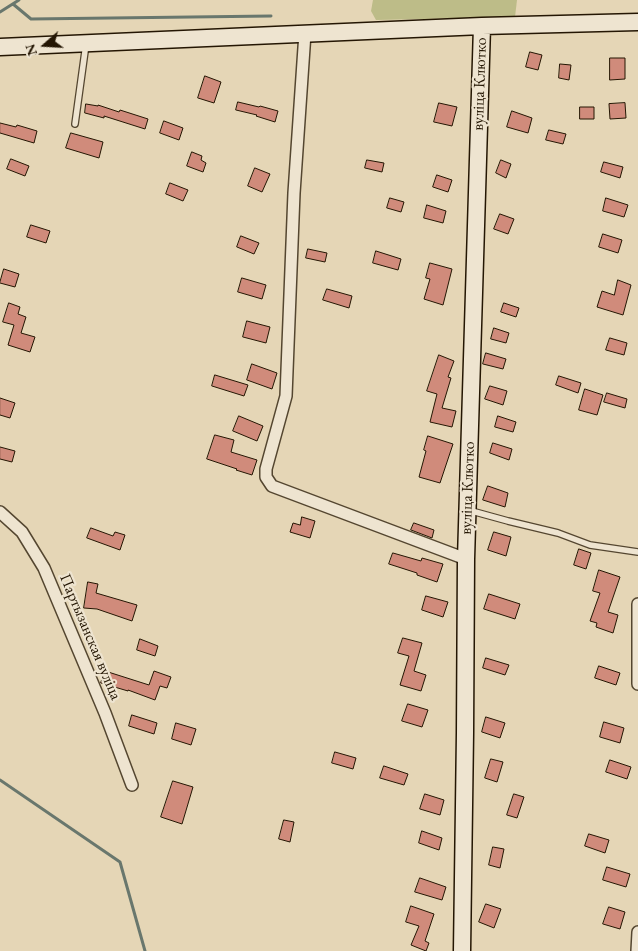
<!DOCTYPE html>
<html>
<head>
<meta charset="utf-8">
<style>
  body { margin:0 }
  #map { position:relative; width:638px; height:951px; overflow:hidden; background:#e5d6b6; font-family:"EB Garamond",serif }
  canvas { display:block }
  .north { position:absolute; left:20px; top:20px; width:50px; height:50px; -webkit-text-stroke:4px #eee4d0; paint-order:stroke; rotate:251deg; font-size:14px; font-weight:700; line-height:20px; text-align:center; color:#241603 }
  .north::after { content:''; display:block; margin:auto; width:18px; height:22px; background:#241603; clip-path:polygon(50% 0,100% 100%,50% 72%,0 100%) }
</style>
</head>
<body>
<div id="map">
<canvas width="638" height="951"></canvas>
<div class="north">N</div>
</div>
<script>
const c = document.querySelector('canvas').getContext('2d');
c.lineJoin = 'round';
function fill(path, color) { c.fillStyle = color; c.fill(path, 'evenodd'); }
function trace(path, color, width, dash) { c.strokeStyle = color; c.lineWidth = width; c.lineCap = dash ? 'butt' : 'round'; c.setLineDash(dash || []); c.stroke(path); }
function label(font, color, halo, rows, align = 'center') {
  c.font = font + ' "EB Garamond",serif'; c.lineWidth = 4.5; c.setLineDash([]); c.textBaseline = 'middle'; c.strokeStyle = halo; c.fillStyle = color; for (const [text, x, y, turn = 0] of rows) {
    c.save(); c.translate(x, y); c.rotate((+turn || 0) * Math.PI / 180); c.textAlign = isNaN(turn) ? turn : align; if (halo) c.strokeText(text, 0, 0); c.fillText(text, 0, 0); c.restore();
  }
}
const green = new Path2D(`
  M373,0H517L515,17L376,20L371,11Z`);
const stream = new Path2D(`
  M13,4L31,19L271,16
  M0,12L19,0
  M0,780L120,862L145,951`);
const building = new Path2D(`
  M530,52L542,55L538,70L526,67Z
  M610,58H625V79L610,80Z
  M560,64L571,65L569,80L559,78Z
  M205,76L221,82L214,103L198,98Z
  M238,102L259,107L260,106L278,111L275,122L256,116L257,115L236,110Z
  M439,103L457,107L452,126L434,122Z
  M625,103L626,118L610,119L609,104Z
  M86,104L98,106V105L119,112L120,110L148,119L145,129L104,116V118L85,113Z
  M580,107H594V119H580Z
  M512,111L532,118L528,133L507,127Z
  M164,121L183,128L179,140L160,133Z
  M0,123L16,127L17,125L37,131L34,143L0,133Z
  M549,130L566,134L563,144L546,140Z
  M71,133L103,142L99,158L66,148Z
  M192,152L202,156L201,160L206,163L203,172L187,166Z
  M11,159L29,166L25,176L7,169Z
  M367,160L384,163L382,172L365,168Z
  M501,160L511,164L506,178L496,173Z
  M604,162L623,167L620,178L601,172Z
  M255,168L270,174L262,192L248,186Z
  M437,175L452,180L448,192L433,187Z
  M170,183L188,190L183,201L166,194Z
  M390,198L404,202L401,212L387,208Z
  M606,198L628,205L624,217L603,211Z
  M427,205L446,211L443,223L424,218Z
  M500,214L514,219L508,234L494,229Z
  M31,225L50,231L46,243L27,237Z
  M603,234L622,240L618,253L599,247Z
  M241,236L259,243L254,254L237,247Z
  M308,249L327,253L325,262L306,258Z
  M376,251L401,259L398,270L373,263Z
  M430,263L452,269L443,305L424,299L430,279L426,278Z
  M4,269L19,274L15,287L0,283Z
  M242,278L266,285L262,299L238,292Z
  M618,280L631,285L623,315L597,307L602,291L614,295Z
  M327,289L352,296L349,308L323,300Z
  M9,303L20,307L18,314L26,317L21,333L35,337L30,352L8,345L14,325L3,322Z
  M504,303L519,308L516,317L501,312Z
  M247,321L270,327L266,343L243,337Z
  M494,328L509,333L506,343L491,339Z
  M610,338L627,343L624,355L606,350Z
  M486,353L506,359L503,369L483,364Z
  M439,355L454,361L448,377L451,378L442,408L456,411L452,427L430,422L437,394L427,391Z
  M252,364L277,373L272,389L247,380Z
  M215,375L248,385L244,396L212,386Z
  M559,376L581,383L578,393L556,385Z
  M490,386L507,391L503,405L485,399Z
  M585,389L603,395L597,415L579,410Z
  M607,393L627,399L625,408L604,402Z
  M0,398L15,403L10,418L0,415Z
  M239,416L263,426L257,441L233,431Z
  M498,416L516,422L513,432L495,427Z
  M215,435L234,440L231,452L257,460L252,475L236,470L237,469L207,459Z
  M428,436L453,444L440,483L419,477L426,451L424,450Z
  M493,443L512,449L509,460L490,453Z
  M0,447L15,451L12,462L0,459Z
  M488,486L508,493L505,507L483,500Z
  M302,517L315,521L310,538L290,532L293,523L300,525Z
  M414,523L434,530L432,538L411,530Z
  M91,528L113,536L115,532L125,535L120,550L87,538Z
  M494,532L511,537L506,556L488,550Z
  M579,549L591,553L586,569L574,565Z
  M393,553L421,561L422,558L443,564L437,582L417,575V573L389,564Z
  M599,570L620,577L608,612L618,615L613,633L596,627L597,623L590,621L600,593L593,591Z
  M88,582L98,584L96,593L137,605L132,621L97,609L84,608Z
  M489,594L520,604L515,619L484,609Z
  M426,596L448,602L443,617L422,610Z
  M403,638L422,643L414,671L426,675L421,691L400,685L409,656L398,653Z
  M140,639L158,646L155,656L137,650Z
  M486,658L509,665L505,675L483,668Z
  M599,666L620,673L616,685L595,678Z
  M105,671L149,685L154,671L171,677L167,688L160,686L155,700L128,690V691L101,683Z
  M408,704L428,710L422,727L402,721Z
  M132,715L157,723L154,734L129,726Z
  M486,717L505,723L500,738L482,732Z
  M604,722L624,728L620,743L600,737Z
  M176,723L196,729L191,745L172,739Z
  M335,752L356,758L353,769L332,763Z
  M491,759L503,762L497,782L485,778Z
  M610,760L631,767L627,779L606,772Z
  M384,766L408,774L404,785L380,778Z
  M173,781L193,787L182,824L161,817Z
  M425,794L444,800L440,815L420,809Z
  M514,794L524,797L517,818L507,815Z
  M284,820L294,822L290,842L279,839Z
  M422,831L442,838L439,850L419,843Z
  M589,834L609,840L605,853L585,846Z
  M493,847L504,849L500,868L489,865Z
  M607,867L630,874L626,887L603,880Z
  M420,878L446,887L442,900L415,892Z
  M486,904L501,909L494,928L479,922Z
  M411,906L434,914L425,941L429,943L426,951L411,945L419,926L406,922Z
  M609,907L625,912L620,929L603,924Z`);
const lane = new Path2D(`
  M75,124L86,44
  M468,510L508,521L558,533L590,545L638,552`);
const street = new Path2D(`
  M305,33L294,193L286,396L266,469V477L272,486L466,559
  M0,512L22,532L44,568L105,713L132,785
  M638,604V684
  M637,951L638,932`);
const secondary = new Path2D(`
  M0,47L482,26L638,22
  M462,951L465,733L466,559L482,26`);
const streetNames = [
  ["вуліца Клютко",480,84,-88],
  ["вуліца Клютко",468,488,-88],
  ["Партызанская вуліца",90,637,67]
];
fill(green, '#bdbc88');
trace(stream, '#69776d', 3);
fill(building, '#d08b7b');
trace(building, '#241603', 1);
trace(lane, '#544630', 8);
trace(street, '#544630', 14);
trace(secondary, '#241603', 19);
trace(lane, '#eee4d0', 5.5);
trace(street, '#eee4d0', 11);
trace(secondary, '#eee4d0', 16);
label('16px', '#241603', '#eee4d0', streetNames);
</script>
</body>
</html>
